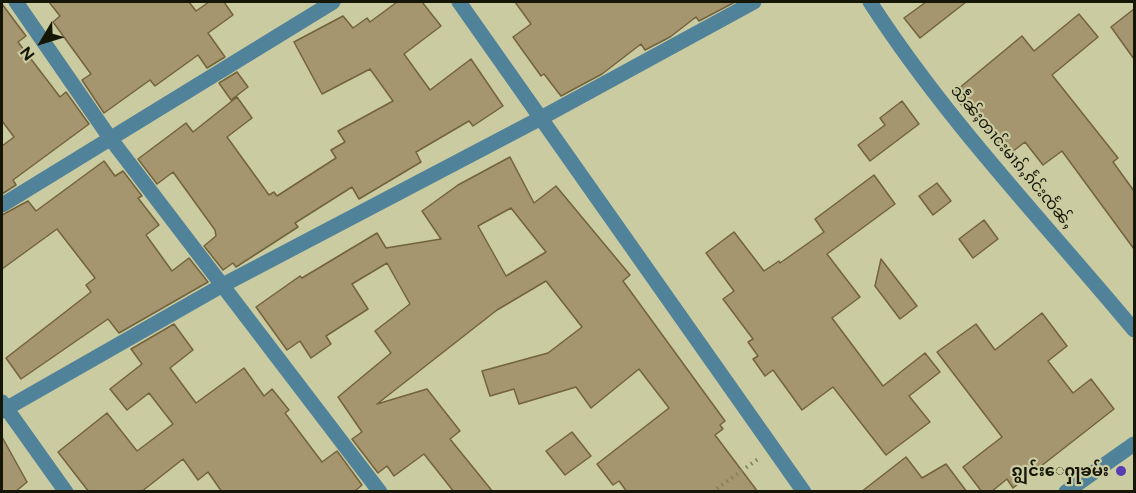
<!DOCTYPE html>
<html>
<head>
<meta charset="utf-8">
<style>
  body { margin:0 }
  #map { position:relative; width:1136px; height:493px; overflow:hidden; background:#cacba0; font-family:Figtree,sans-serif }
  canvas { display:block }
  .frame { position:absolute; inset:0; border:3px solid #161606; pointer-events:none }
  .north { position:absolute; left:12px; top:12px; width:60px; height:60px; -webkit-text-stroke:4px #cacba0; paint-order:stroke; rotate:232deg; font-size:16px; font-weight:700; line-height:24px; text-align:center; color:#161606 }
  .north::after { content:''; display:block; margin:auto; width:21px; height:27px; background:#161606; clip-path:polygon(50% 0,100% 100%,50% 72%,0 100%) }
</style>
</head>
<body>
<div id="map">
<canvas width="1136" height="493"></canvas>
<div class="frame"></div>
<div class="north">N</div>
</div>
<script>
const c = document.querySelector('canvas').getContext('2d');
c.lineJoin = 'round';
function fill(path, color) { c.fillStyle = color; c.fill(path, 'evenodd'); }
function trace(path, color, width, dash) { c.strokeStyle = color; c.lineWidth = width; c.lineCap = dash ? 'butt' : 'round'; c.setLineDash(dash || []); c.stroke(path); }
function label(font, color, halo, rows, align = 'center') {
  c.font = font + ' Figtree,"Noto Sans Myanmar",sans-serif'; c.lineWidth = 4.5; c.setLineDash([]); c.textBaseline = 'middle'; c.strokeStyle = halo; c.fillStyle = color; for (const [text, x, y, turn = 0] of rows) {
    c.save(); c.translate(x, y); c.rotate((+turn || 0) * Math.PI / 180); c.textAlign = isNaN(turn) ? turn : align; if (halo) c.strokeText(text, 0, 0); c.fillText(text, 0, 0); c.restore();
  }
}
const building = new Path2D(`
  M49,2H189L196,11L209,2H224L233,15L208,33L225,57L207,68L198,55L155,86L150,80L104,113L82,80L91,74L53,22L60,16Z
  M397,2H422L441,26L404,54L430,90L471,59L503,106L473,126L469,121L416,152L421,162L359,199L352,187L295,223L298,227L236,267L233,263L223,270L204,246L216,236L215,230L173,172L157,184L138,159L186,123L193,132L237,97L252,118L227,137L269,195L274,192L277,196L336,158L331,150L345,142L338,131L393,101L370,69L322,94L294,42L343,16L353,28L367,18L370,22Z
  M515,2H735L699,21L696,17L670,37L645,50L641,44L602,74L561,96L544,74L541,76L513,37L531,24Z
  M926,2H966L920,38L904,18Z
  M2,4L26,36L18,42L60,97L66,92L89,124L13,180L16,185L2,194V146L14,137L2,121Z
  M1134,9V59L1111,27Z
  M1079,14L1098,37L1052,75L1118,158L1113,162L1134,191V249L1062,151L1043,165L1025,142L1008,155L972,111L969,114L952,94L1022,36L1034,51Z
  M237,72L248,87L231,100L219,83Z
  M902,101L919,124L870,161L858,145L885,125L880,118Z
  M510,157L534,203L556,186L630,275L623,281L725,421L720,425L723,429L715,435L758,492H627L619,481L613,485L597,464L669,408L639,369L591,408L576,387L519,404L514,389L490,396L482,371L548,353L582,327L546,281L497,310L377,404L427,389L460,431L450,439L493,492H454L424,454L394,476L387,466L378,473L352,439L362,432L338,397L391,353L375,331L410,304L387,263L352,284L368,309L326,336L331,344L311,358L300,341L287,350L256,307L300,276L302,278L377,233L386,248L441,239L422,211L458,185ZM511,208L546,252L506,276L478,226Z
  M104,161L115,176L123,171L142,196L138,198L159,225L146,235L172,271L189,258L208,282L119,333L108,319L21,379L6,358L91,292L86,285L95,278L57,229L2,269V215L28,201L36,211Z
  M874,175L895,204L827,254L860,297L832,318L883,386L925,353L940,372L909,396L930,422L886,455L833,387L802,410L773,370L765,376L753,359L758,356L748,342L753,339L723,299L734,291L706,253L734,232L764,271L779,261L780,263L824,232L815,219Z
  M937,183L951,201L933,215L919,196Z
  M984,220L998,239L973,258L959,239Z
  M881,259L917,306L900,319L875,286Z
  M1042,313L1067,346L1048,361L1073,393L1091,379L1114,409L1013,488L1007,479L991,492H982L963,467L1002,437L937,352L976,324L995,350Z
  M174,324L193,350L170,368L196,403L244,368L264,396L272,389L289,410L285,413L322,462L337,451L362,485L354,492H222L208,472L198,480L183,459L141,492H89L58,452L107,413L137,451L173,424L149,393L127,410L110,389L142,364L131,349Z
  M572,432L591,456L565,475L546,451Z
  M2,437L27,482L15,492H2Z
  M906,457L922,478L946,464L967,492H861Z`);
const path = new Path2D(`
  M712,492L758,459`);
const street = new Path2D(`
  M16,2L110,138L380,492
  M459,2L804,492
  M870,2C946,120 1044,222 1134,330
  M2,205L333,2
  M2,402L66,492
  M2,411L221,286L541,118L754,2
  M1066,492L1134,444`);
const markers = [
  [1121,471,6,"#583ab2"]
];
const streetNames = [
  ["သဵၼ်ႈတၢင်းမၢၵ်ႇၵႅင်းၸႅၼ်ႇ",1012,157,50]
];
const poiNames = [
  ["ၵျွင်းေႁႃၶမ်း",1109,471]
];
fill(building, '#a6966f');
trace(building, '#72633d', 1.5);
trace(path, '#808161', 4, [1.5, 4.5]);
trace(street, '#508299', 15);
for (const [x, y, r, color] of markers) { const dot = new Path2D(); dot.arc(x, y, r, 0, 2 * Math.PI); c.fillStyle = color; c.fill(dot); trace(dot, '#cacba0', 2); }
label('16px', '#161606', '#cacba0', streetNames);
label('bold 16px', '#161606', '#cacba0', poiNames, 'right');
</script>
</body>
</html>
